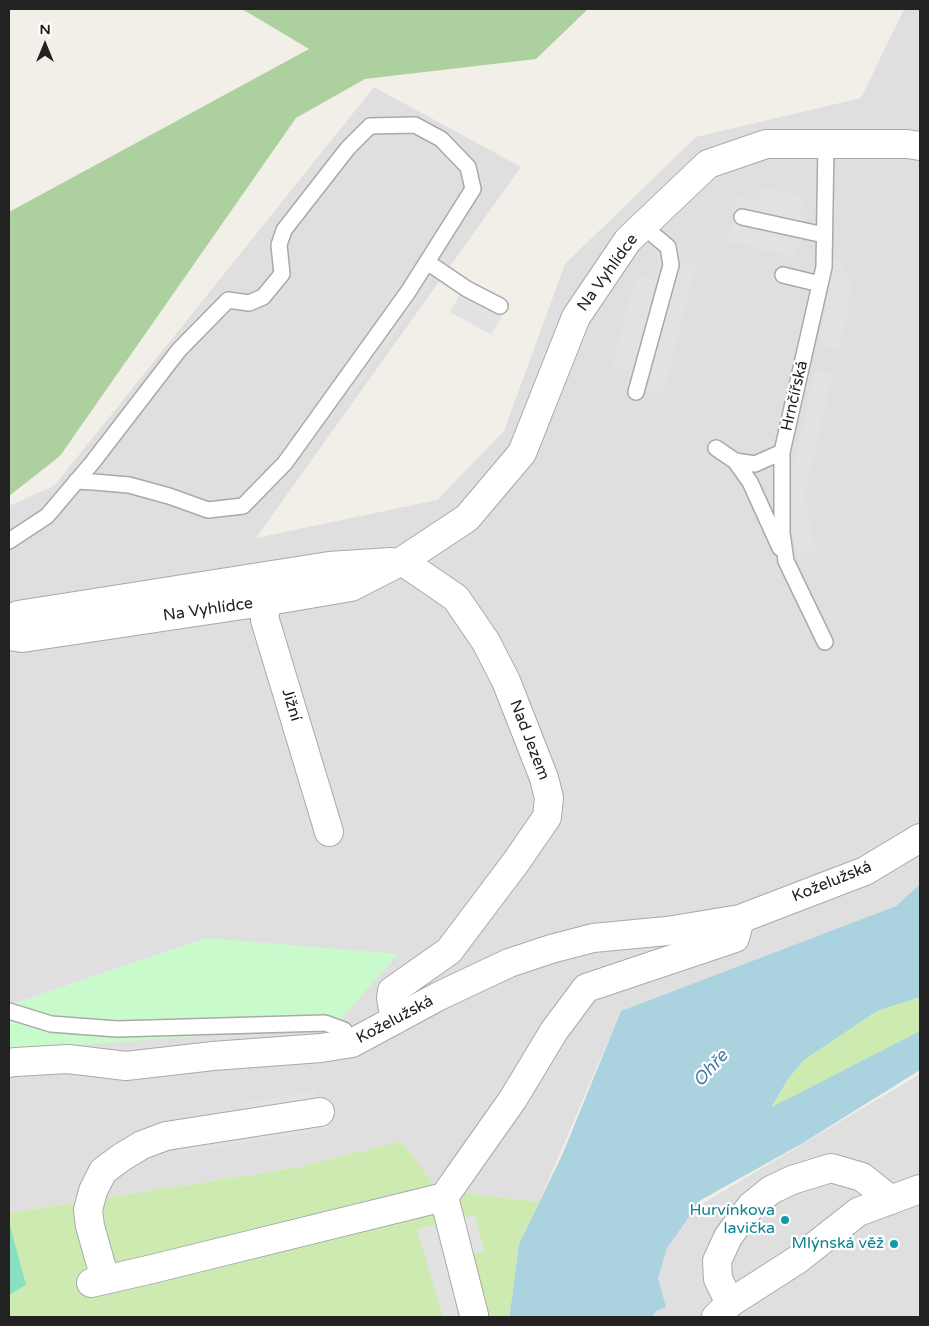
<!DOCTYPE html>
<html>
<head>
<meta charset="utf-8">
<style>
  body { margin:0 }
  #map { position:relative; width:929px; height:1326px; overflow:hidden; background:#f2efe9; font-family:"Varela Round",sans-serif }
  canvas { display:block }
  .frame { position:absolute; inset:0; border:10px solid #222; pointer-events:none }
  .north { position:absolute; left:20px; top:20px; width:50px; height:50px; -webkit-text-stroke:4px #fff; paint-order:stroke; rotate:0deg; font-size:14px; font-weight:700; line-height:20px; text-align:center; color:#222 }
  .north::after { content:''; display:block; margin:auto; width:18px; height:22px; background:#222; clip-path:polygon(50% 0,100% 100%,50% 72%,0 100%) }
</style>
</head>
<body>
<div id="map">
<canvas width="929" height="1326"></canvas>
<div class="frame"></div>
<div class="north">N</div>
</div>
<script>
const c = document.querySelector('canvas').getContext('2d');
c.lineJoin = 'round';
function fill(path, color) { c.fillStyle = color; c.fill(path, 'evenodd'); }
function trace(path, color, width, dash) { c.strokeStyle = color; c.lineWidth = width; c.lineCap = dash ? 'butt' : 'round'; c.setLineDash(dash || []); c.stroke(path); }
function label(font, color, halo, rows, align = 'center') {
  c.font = font + ' "Varela Round",sans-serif'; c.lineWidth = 4.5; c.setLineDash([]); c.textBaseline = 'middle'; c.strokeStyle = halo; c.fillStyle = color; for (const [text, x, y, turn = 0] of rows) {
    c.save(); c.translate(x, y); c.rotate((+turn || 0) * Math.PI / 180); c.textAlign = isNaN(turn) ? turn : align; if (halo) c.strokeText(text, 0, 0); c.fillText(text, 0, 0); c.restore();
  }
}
const residential = new Path2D(`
  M904,9H920V884L896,906L621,1011L539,1202L439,1190L401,1141L294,1168L9,1213V1050L207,938L12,1004L9,1003V506L54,486L374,87L521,167L256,538L437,500L504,431L565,264L696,137L861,98Z
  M920,1074V1317H642L652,1248L705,1202Z`);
const grass = new Path2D(`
  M920,997V1031L772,1108L788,1079L804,1060L877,1011Z
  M401,1141L439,1190L539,1202L519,1244L510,1312V1317H9V1213L294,1168Z`);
const forest = new Path2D(`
  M242,9H588L536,59L365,79L296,118L60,456L9,496V212L309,49Z`);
const park = new Path2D(`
  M207,938L398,954L335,1026L9,1050V1003L12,1004Z`);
const pitch = new Path2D(`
  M9,1222L26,1285L9,1295Z`);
const parking = new Path2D(`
  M762,187L804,197L800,218H803L802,241L791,257L727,241L738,196L758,201Z
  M664,230L676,241L678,246L680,250V261L696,267L663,394L647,391L645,392L629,388L627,386L626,384L629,374V371L612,366L636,275L652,279L654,278L658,260L656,252L650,246Z
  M835,256L851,279L849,306L839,350L818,345Z
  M418,268L433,279L351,397L336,384Z
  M468,280L509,304L491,335L450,312Z
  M815,370L833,374L808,482L806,497L807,508L816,551L798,555L789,511L788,497L790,479Z
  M315,1091L319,1109L326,1112L328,1129L181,1153L173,1135L241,1124L238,1104Z
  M475,1215L484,1251L460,1257L465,1317H443L417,1229Z`);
const water = new Path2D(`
  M920,884V997L877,1011L804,1060L788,1079L772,1107L920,1031V1070L803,1143L701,1200L667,1248L658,1278L666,1307L656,1311L652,1317H510V1312L519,1244L563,1153L621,1011L896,906Z`);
const lane = new Path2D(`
  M742,217L824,235
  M427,262L467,289L500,306
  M783,275L820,284
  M636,392L671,265L668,247L643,226
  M716,448L735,461L755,464L782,452
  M735,461L750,482L780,548
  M9,541L47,516L92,463L179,350L228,300L249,303L263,297L282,274L279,245L284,230L348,148L370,126L415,125L441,139L468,167L473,189L408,292L285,463L243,506L208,510L169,496L129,485L94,482L76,481
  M825,642L786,561L782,533V452L824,267L826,144
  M9,1011L51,1024L117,1029L325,1023L344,1030L352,1043`);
const street = new Path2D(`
  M264,583L265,620L329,832
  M9,622L18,615L329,566L391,562
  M9,636L22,638L263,602L351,587L402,561L467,518L522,453L576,317L628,240L708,164L766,144H907L920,146
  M395,1020L391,998L392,991L449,951L516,862L547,817L549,798L544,778L506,681L486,642L456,598L402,561
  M9,1063L15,1062L68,1059L126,1066L213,1056L321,1048L352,1043L439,996L509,963L551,949L593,938L667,931L740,919L865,871L920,838
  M105,1279L90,1226L88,1210L93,1191L103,1171L122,1157L142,1145L166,1136L320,1112
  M91,1283L148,1270L444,1197
  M730,1303L718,1279L717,1261L728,1237L751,1206L771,1190L792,1180L831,1168L862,1177L891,1200
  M474,1315L444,1197L513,1099L554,1031L586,988L735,938L740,919
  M716,1317L730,1303L797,1260L858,1212L920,1189`);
const markers = [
  [785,1220,5,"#0f9aa8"],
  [894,1244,5,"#0f9aa8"]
];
const streetNames = [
  ["Na Vyhlídce",608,273,-54],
  ["Hrnčířská",795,396,-77],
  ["Na Vyhlídce",208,610,-8],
  ["Jižní",291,705,73],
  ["Nad Jezem",529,740,69],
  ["Koželužská",832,882,-22],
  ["Koželužská",395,1020,-28]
];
const cultureNames = [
  ["Hurvínkova",775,1211],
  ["lavička",775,1229],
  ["Mlýnská věž",884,1244]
];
const waterNames = [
  ["Ohře",711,1069,-48]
];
fill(residential, '#e0dfdf');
fill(grass, '#cdebb0');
fill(forest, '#add19e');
fill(park, '#c8facc');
fill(pitch, '#88e0be');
fill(parking, '#e2e2e2');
fill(water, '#aad3df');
trace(lane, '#a9a9a9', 18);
trace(street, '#a9a9a9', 30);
trace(lane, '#fff', 15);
trace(street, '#fff', 28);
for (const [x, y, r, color] of markers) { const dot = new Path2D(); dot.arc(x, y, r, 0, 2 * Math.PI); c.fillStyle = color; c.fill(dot); trace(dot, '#fff', 2); }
label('16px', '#222', '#fff', streetNames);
label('16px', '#0d838f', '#fff', cultureNames, 'right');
label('italic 18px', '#4a7aab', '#fff', waterNames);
</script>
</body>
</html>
